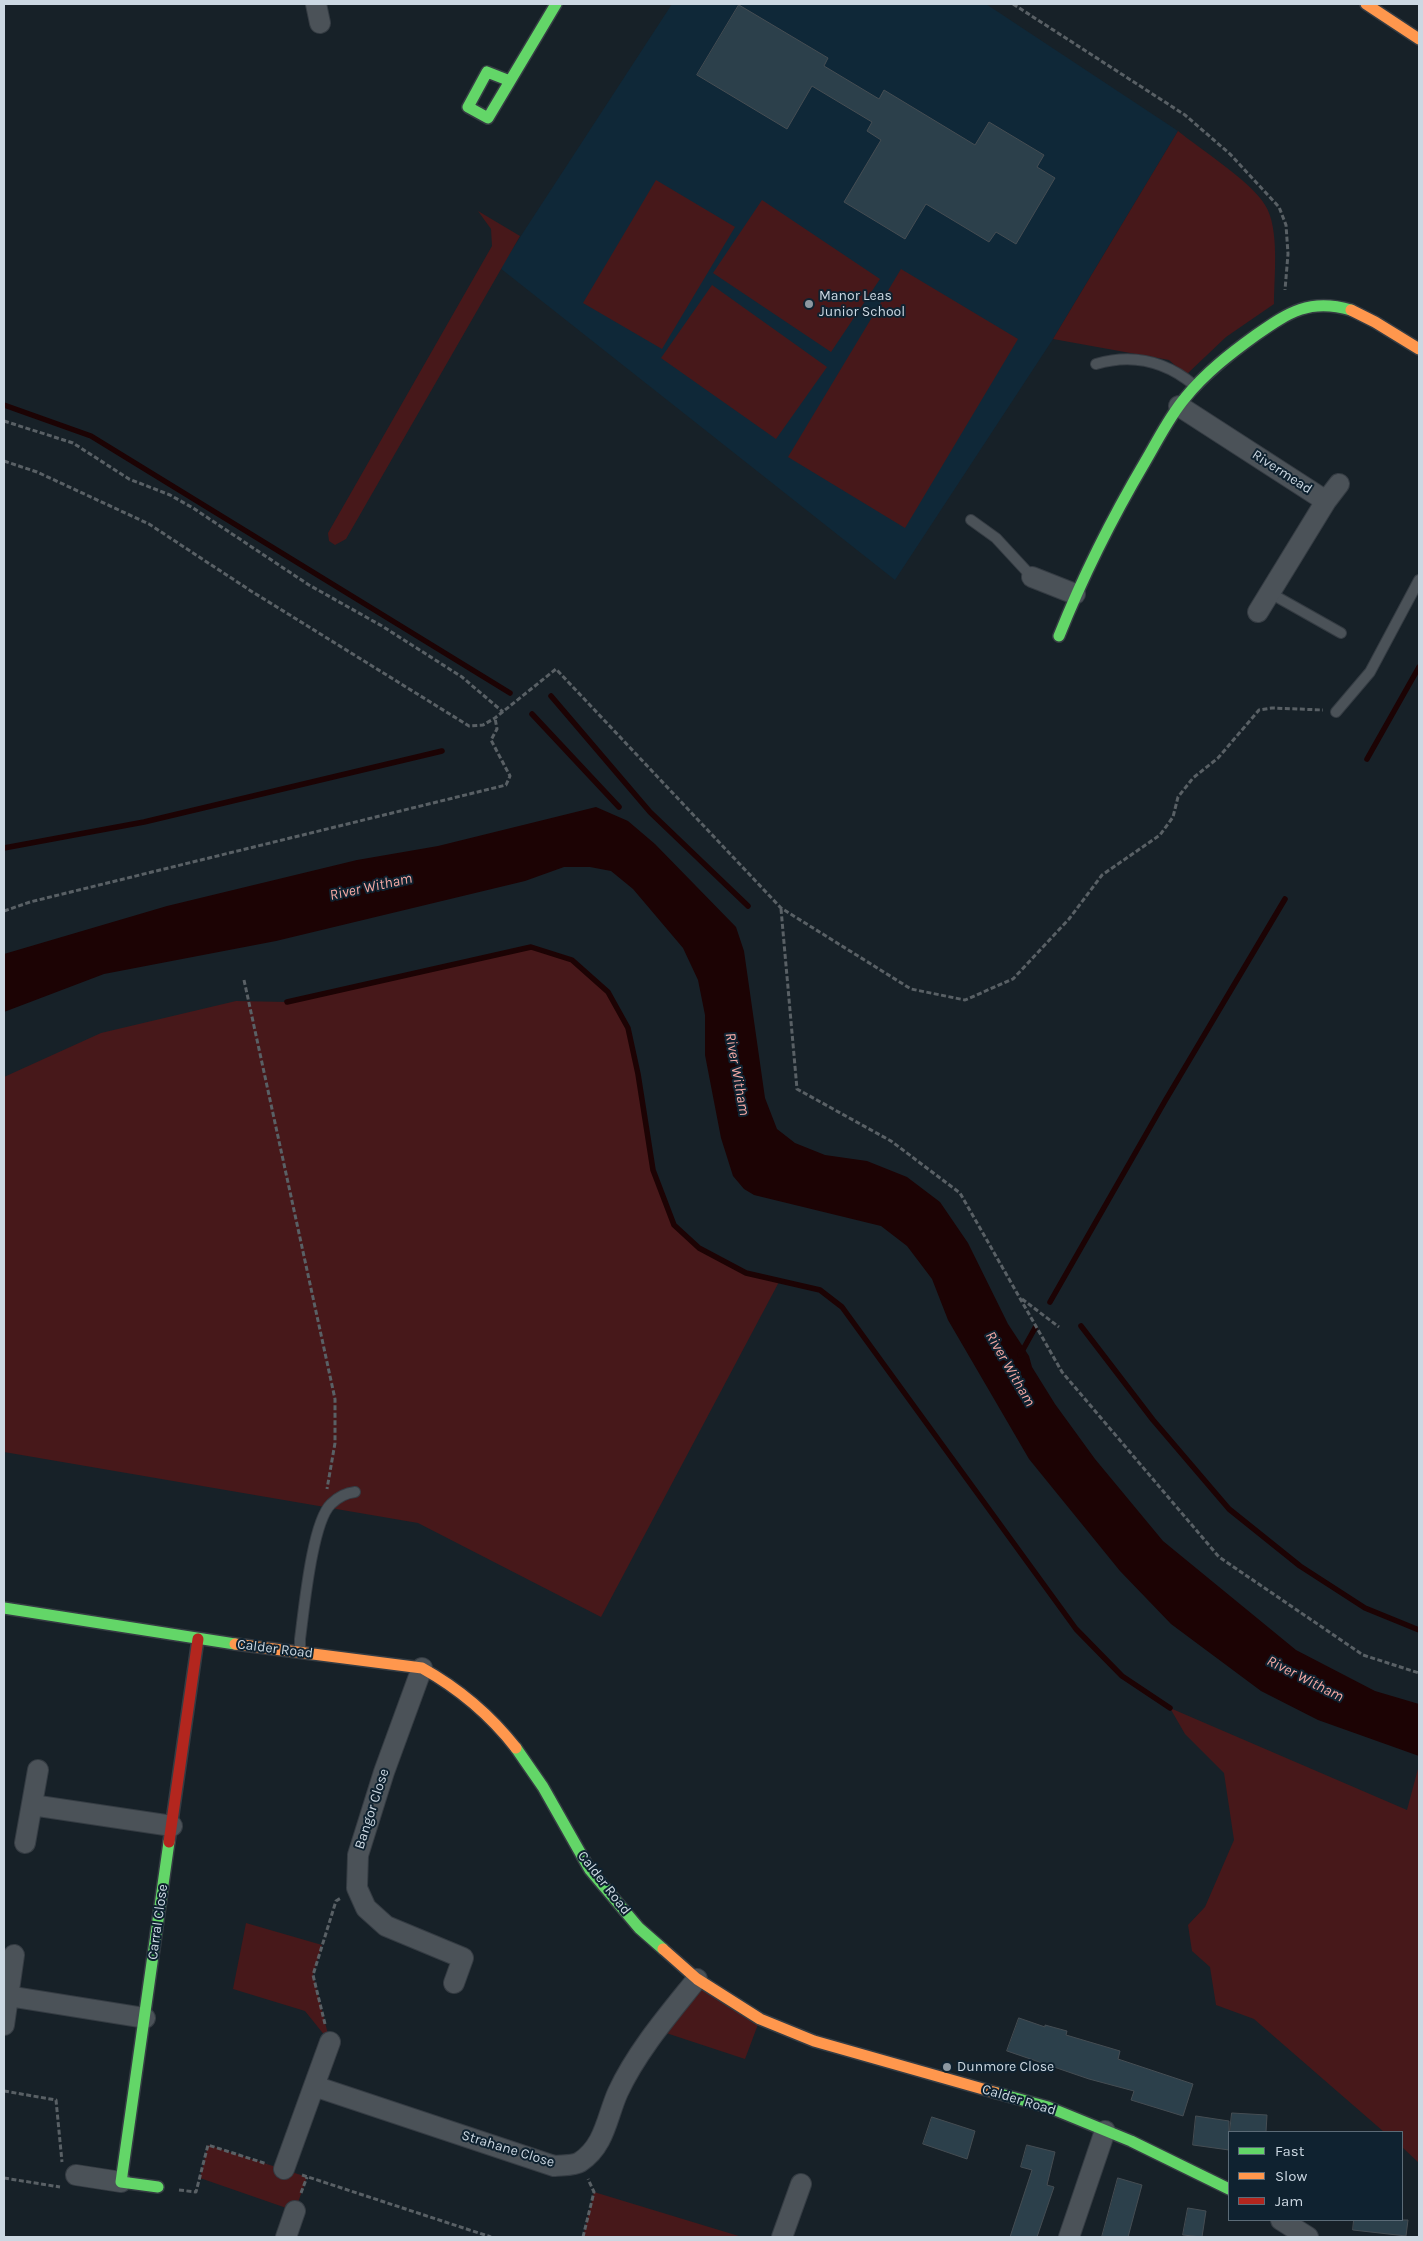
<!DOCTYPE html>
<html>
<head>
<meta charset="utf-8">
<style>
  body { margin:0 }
  #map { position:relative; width:1423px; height:2241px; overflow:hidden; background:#172128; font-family:Karla,sans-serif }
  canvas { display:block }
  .frame { position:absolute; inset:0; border:5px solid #ccd8e2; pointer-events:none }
  .legend { position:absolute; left:1228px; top:2131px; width:175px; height:90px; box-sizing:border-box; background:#0f2230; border:1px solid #5b6b77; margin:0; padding:6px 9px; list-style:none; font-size:15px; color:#ccd8e2 }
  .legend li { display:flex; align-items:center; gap:10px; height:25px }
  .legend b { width:25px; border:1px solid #5b6b77 }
</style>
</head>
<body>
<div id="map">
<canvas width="1423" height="2241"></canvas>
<div class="frame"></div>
<ul class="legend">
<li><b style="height:6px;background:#63d668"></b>Fast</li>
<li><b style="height:6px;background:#ff974d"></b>Slow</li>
<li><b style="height:6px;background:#b3261e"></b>Jam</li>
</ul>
</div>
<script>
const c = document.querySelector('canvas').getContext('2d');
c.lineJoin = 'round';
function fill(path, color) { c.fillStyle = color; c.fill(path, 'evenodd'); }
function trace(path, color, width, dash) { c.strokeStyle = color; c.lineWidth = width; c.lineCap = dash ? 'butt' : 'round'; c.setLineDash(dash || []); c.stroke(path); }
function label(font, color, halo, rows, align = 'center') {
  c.font = font + ' Karla,sans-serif'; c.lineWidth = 4; c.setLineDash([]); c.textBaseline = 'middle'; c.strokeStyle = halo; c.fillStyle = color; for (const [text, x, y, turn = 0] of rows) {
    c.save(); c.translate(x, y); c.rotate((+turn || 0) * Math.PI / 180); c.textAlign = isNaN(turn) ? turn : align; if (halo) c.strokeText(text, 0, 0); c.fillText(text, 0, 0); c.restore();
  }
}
const built = new Path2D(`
  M672,4H986L1178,131L1053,339L895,580L500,268Z`);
const green = new Path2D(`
  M1178,131C1200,149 1252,182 1265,205C1280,228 1274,277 1274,304L1226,337L1186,375L1169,360L1053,339Z
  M656,180L735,227L662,349L583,303Z
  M762,200L880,279L831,352L713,273Z
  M478,211L520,236L346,539L335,545L329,541L328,533L492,246L491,229Z
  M901,269L1018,339L905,528L788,457Z
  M712,285L827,367L776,439L661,358Z
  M531,947L572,960L608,992L628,1028L638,1074L653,1170L674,1225L699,1248L746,1273L780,1280L601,1617L418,1523L4,1452V1077L101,1033L236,1001L287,1002Z
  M1170,1708L1407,1810L1419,1765V2163L1402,2147V2132H1384L1254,2019L1216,2005L1210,1967L1192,1951L1188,1925L1205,1907L1234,1840L1224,1773L1185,1734Z
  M246,1923L322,1945L313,1975L330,2042L305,2011L233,1989Z
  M697,1979L760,2019L745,2059L657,2030Z
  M208,2145L307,2177L295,2211L200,2178Z
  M594,2192L742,2237H583Z`);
const water = new Path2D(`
  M596,807L628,821L655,844L736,927L744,951L765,1098L777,1129L795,1143L825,1155L867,1161L907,1177L940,1202L968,1243L1008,1324L1029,1356L1032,1367L1055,1404L1095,1459L1163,1541L1296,1650L1375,1691L1419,1704V1756L1318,1720L1261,1691L1171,1624L1120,1571L1029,1459L948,1320L932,1279L907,1246L881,1226L754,1195L744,1189L733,1176L721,1138L705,1055V1015L698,980L683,948L633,889L611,871L590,867H564L525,881L276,941L104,974L4,1012V954L167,906L357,860L438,846Z`);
const stream = new Path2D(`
  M4,405L91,436L510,693
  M551,696L650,812L748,906
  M532,714L619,807
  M1367,759L1419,667
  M4,848L144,822L442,751
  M287,1002L531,947L572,960L608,992L628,1028L638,1074L653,1170L674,1225L699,1248L746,1273L820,1290L842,1307L1076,1629L1122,1676L1170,1708
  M1050,1302L1165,1101L1285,899
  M1081,1326L1153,1420L1229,1509L1300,1566L1365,1608L1419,1630
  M1020,1355L1035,1328`);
const building = new Path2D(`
  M739,5L828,58L824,66L879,99L884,90L975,145L989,122L1044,155L1037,167L1055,178L1016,244L996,232L989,242L926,204L905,239L844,202L881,140L867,131L872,122L812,86L787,129L697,75Z
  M1019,2018L1045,2027V2025L1067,2031L1066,2035L1120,2051L1118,2059L1193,2084L1183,2116L1131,2100L1134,2091L1089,2079L1007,2051Z
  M1232,2113L1267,2115L1266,2132H1230Z
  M1196,2116L1229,2121V2150L1193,2145Z
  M932,2117L975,2131L967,2159L923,2144Z
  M1027,2145L1055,2152L1047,2185L1054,2187L1037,2237H1010L1032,2170L1021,2167Z
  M1118,2178L1142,2185L1128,2237H1102Z
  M1188,2208L1206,2211L1202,2237L1183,2235Z
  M1354,2220H1408L1406,2236L1353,2230Z`);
const path = new Path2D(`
  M1013,4L1185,115L1230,154L1279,207L1286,225L1288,254L1285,290
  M4,421L73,443L129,479L170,495L193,508L309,585L382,626L462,677L503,712
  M4,461L37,472L149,524L251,591L469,726L483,725L495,718L556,669L781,908L911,989L965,1000L1013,979L1069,919L1102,875L1160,835L1173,817L1178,797L1193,778L1218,758L1259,710L1272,708L1323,710
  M781,909L797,1089L891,1141L960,1193L1062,1372L1219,1557L1363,1655L1419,1673
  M4,911L30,902L506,785L510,776L491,740L497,729L495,718
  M244,980L335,1399V1443L327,1489
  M1022,1299L1059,1327
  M325,2024L313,1975L336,1901L341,1898
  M4,2091L56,2100L62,2162
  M302,2175L491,2237
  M4,2178L60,2187
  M179,2190L196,2192L208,2145L267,2164
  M301,2193L307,2177
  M583,2237L594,2192L588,2179`);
const lane = new Path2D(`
  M1096,364C1133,353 1165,361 1194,385
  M971,520L996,538L1032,577
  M1270,593L1341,633
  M1336,712L1370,672L1419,580
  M300,1651V1639C304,1610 312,1522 331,1504C338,1497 346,1493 355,1492`);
const street = new Path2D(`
  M316,4L320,23
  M1179,406L1326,501L1258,612
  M1326,501L1339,484
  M1032,577L1075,594
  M422,1668L384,1772L358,1855L357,1888L366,1908L386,1926L463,1958L454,1983
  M32,1805L172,1826
  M25,1843L38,1770
  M8,1996L145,2018
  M4,2025L14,1955
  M330,2042L314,2086L554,2166C562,2165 574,2166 580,2162C605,2146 607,2116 618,2092C637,2051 669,2014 697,1979
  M284,2169L314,2086
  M76,2175L121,2182
  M1281,2220L1308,2237
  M286,2237L295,2211
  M782,2237L801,2184
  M1069,2237L1105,2131`);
const fast = new Path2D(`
  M510,81L487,72L468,107L488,118L556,4
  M1059,636C1083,576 1112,518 1145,462C1158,440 1169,417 1185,398C1205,373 1231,353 1256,335C1289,312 1310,298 1351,310
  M4,1608L235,1644
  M516,1748L543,1787L590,1870L639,1928L663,1949
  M997,2093L1048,2107L1131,2141L1229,2189
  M158,2187L121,2182L169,1842`);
const slow = new Path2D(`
  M1366,4L1419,39
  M1351,310L1375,322L1419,349
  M235,1644L422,1668C458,1688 491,1716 516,1748
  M663,1949L697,1979L760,2019L814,2041L997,2093`);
const jam = new Path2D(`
  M169,1842L198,1639`);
const markers = [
  [809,304,5,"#8d98a1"],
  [947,2067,5,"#8d98a1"]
];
const poiNames = [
  ["Manor Leas",819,296],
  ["Junior School",819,312],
  ["Dunmore Close",957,2067]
];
const streetNames = [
  ["Rivermead",1282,472,33],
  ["Calder Road",275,1649,7],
  ["Bangor Close",372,1809,-72],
  ["Calder Road",604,1883,52],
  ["Carral Close",158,1922,-82],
  ["Calder Road",1019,2100,17],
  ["Strahane Close",508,2149,17]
];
const waterNames = [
  ["River Witham",371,887,-12],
  ["River Witham",737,1074,80],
  ["River Witham",1010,1369,60],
  ["River Witham",1305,1679,27]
];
fill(built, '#0f2838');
fill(green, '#47181a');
fill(water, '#1c0304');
trace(stream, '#1c0304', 5.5);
fill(building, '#2c404b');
trace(building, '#454d53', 1);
trace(lane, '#353c43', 12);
trace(street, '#353c43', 22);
trace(fast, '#353c43', 14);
trace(slow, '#353c43', 14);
trace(jam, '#353c43', 14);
trace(path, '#596065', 3, [5, 2.5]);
trace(lane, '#4b5258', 10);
trace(street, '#4b5258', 20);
trace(fast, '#63d668', 11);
trace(slow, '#ff974d', 11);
trace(jam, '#b3261e', 11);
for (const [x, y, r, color] of markers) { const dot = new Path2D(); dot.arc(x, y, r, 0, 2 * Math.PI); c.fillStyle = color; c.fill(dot); trace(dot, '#0f2230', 2); }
label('14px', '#ccd8e2', '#0f2230', poiNames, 'left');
label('14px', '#ccd8e2', '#0f2230', streetNames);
label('italic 15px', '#f4a9a4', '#0f2230', waterNames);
</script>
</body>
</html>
